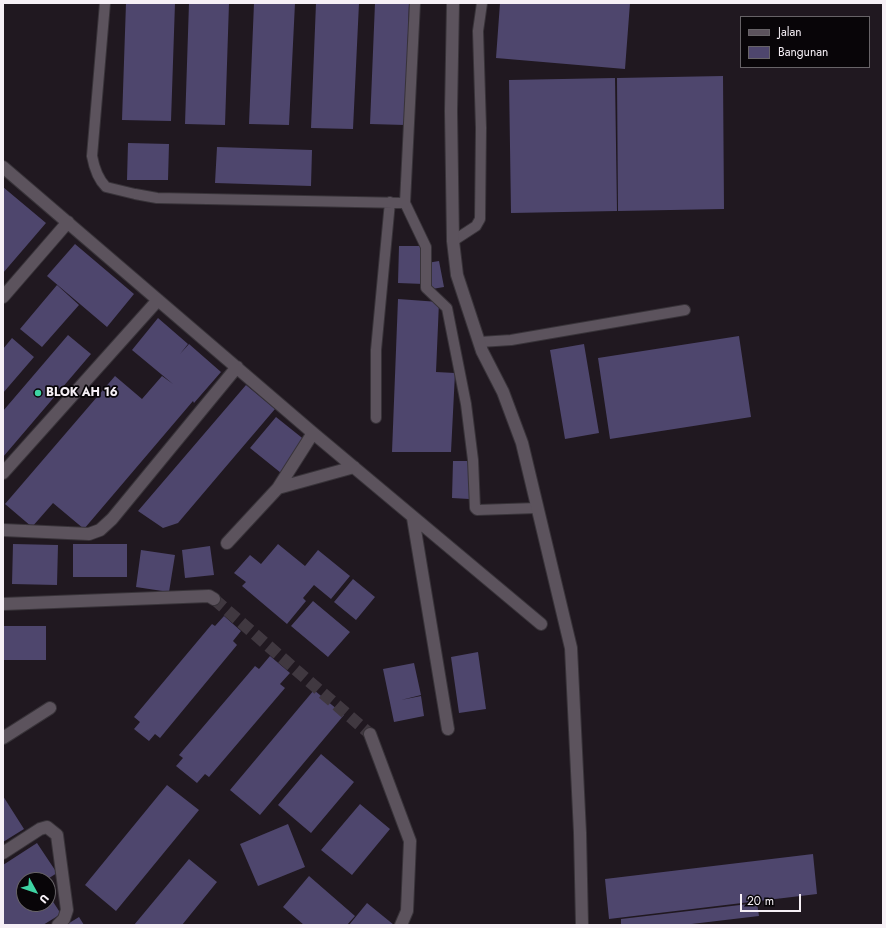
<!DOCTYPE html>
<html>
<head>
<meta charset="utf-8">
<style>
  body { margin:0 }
  #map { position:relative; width:886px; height:928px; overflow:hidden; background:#201820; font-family:Jost,sans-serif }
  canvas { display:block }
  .frame { position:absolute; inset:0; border:4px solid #f6f0f6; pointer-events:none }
  .legend { position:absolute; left:740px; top:16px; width:130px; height:52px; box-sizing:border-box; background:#080508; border:1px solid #676367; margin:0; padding:5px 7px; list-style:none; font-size:12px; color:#f6f0f6 }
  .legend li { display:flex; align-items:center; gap:8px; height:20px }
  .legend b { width:20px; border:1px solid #676367 }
  .north { position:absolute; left:16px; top:872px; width:40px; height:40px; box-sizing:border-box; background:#080508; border:1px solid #676367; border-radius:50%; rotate:130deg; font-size:11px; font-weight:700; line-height:16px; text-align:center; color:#f6f0f6 }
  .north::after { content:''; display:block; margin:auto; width:14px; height:18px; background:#3ed4a3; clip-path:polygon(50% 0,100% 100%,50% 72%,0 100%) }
  .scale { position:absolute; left:740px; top:894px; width:61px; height:18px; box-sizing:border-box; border:2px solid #f6f0f6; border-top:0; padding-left:5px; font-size:12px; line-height:14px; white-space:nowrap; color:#f6f0f6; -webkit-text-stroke:3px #080508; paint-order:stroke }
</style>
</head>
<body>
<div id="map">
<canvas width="886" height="928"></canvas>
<div class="frame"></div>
<ul class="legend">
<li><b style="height:5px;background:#5c535d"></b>Jalan</li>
<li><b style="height:11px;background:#4e466d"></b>Bangunan</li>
</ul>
<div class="north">U</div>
<div class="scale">20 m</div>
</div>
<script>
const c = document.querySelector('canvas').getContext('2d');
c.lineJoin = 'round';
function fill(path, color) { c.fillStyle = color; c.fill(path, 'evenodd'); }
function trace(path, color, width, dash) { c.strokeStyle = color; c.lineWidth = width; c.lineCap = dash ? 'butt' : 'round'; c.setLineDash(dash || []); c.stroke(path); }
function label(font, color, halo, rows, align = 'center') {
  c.font = font + ' Jost,sans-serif'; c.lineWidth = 3.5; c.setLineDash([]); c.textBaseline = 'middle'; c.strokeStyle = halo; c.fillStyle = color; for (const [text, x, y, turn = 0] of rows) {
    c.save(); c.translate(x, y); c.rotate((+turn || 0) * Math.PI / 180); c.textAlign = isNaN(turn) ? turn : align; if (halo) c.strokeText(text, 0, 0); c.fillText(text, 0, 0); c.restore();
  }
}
const building = new Path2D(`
  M126,3H175L171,121L122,120Z
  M189,3H229L225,125L185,124Z
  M254,3H295L289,125L249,124Z
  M316,3H359L353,129L311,128Z
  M375,3H409L405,125L370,124Z
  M500,3H630L625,69L496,58Z
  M723,76L724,209L618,211L617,78Z
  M615,78L617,211L511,213L509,80Z
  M128,143L169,144L168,180H127Z
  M217,147L312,150L311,186L215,183Z
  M3,187L46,223L3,273Z
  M75,244L134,294L107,327L47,276Z
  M399,246H425L424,284L398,283Z
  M439,261L444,287L432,289L427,263Z
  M57,285L79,305L42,347L20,329Z
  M398,299L439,302L436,372L455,373L451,452H392Z
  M158,318L188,344L180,354L189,344L221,372L194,403L193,401L84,529L53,503L32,527L5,504L115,376L142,399L162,376L173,384L132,350Z
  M68,335L91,354L3,457V411Z
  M739,336L751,417L610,439L598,358Z
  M12,338L34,357L3,393V349Z
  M584,344L599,433L565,439L550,350Z
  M246,385L275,409L223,470L178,523L163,528L138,511Z
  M276,417L306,441L281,473L250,448Z
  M453,461H470L469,499L452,498Z
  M13,544L58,545L57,585L12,584Z
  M73,544H127V577H73Z
  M278,544L305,566L318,550L350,576L331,599L314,585L303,598L306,601L287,624L242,586L246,582L234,573L250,555L261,564Z
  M210,546L214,575L185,578L182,550Z
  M141,550L175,555L169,592L136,587Z
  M353,579L375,597L356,620L334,602Z
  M313,601L350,632L328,657L291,626Z
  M224,616L241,631L233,641L237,645L160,738L155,734L149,741L134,729L140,722L134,717L212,624L215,626Z
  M3,626H46V660H3Z
  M478,652L486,709L459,713L451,657Z
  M270,656L290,673L280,684L285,688L209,777L205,774L197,783L176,766L183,758L179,755L255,666L259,669Z
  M414,663L421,695L401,700L421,696L424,716L394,722L383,669Z
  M314,690L344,715L260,815L230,790Z
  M321,754L354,782L311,833L278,805Z
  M167,785L199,810L116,911L85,885Z
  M3,796L24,829L3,842Z
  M360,804L390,829L352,875L321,850Z
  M288,824L305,867L258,886L240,844Z
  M37,843L57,873L46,880H24V904H48V894L61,914L43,925H3V865Z
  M813,854L817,894L609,919L605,879Z
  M189,859L217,882L182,925H134Z
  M309,876L355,916L347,925H304L283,907Z
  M367,903L394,925H349Z
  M757,903L759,916L683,925H621V919Z
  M79,917L84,925H66Z`);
const streetTunnel = new Path2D(`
  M214,599L370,734`);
const lane = new Path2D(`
  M105,3L92,156C94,167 98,179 106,187L135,194L157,198L405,203L415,3
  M405,203L426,247V288L447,308L466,404L473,460L475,508L477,510L537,508
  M453,241L476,226L480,219L481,128L478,31L482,3
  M480,342L511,340L685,310
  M376,418V350L390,202`);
const street = new Path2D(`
  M453,3L451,111L453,241L457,275L482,351L503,392L522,443L571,648L580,833L582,925
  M3,167L313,433L541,624
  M3,297L68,222
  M3,473L158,300
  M278,488L354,467
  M413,518L448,729
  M3,530L89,534L100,530L112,519L237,367
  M227,543L278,488L313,433
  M3,604L209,596L214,599
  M370,734L410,841L407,911L401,925
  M3,738L50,708
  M3,853L40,829L47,827L57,835L67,910L64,919L58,925`);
const markers = [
  [38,393,4,"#3ed4a3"]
];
const poiNames = [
  ["BLOK AH 16",46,393]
];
fill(building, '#4e466d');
trace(streetTunnel, '#403840', 12, [12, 6]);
trace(lane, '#383339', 12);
trace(street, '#383339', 14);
trace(lane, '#5c535d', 10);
trace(street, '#5c535d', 12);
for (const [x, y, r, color] of markers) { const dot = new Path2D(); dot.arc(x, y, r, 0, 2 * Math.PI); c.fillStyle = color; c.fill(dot); trace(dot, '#080508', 1.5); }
label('bold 12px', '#f6f0f6', '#080508', poiNames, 'left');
</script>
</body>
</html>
